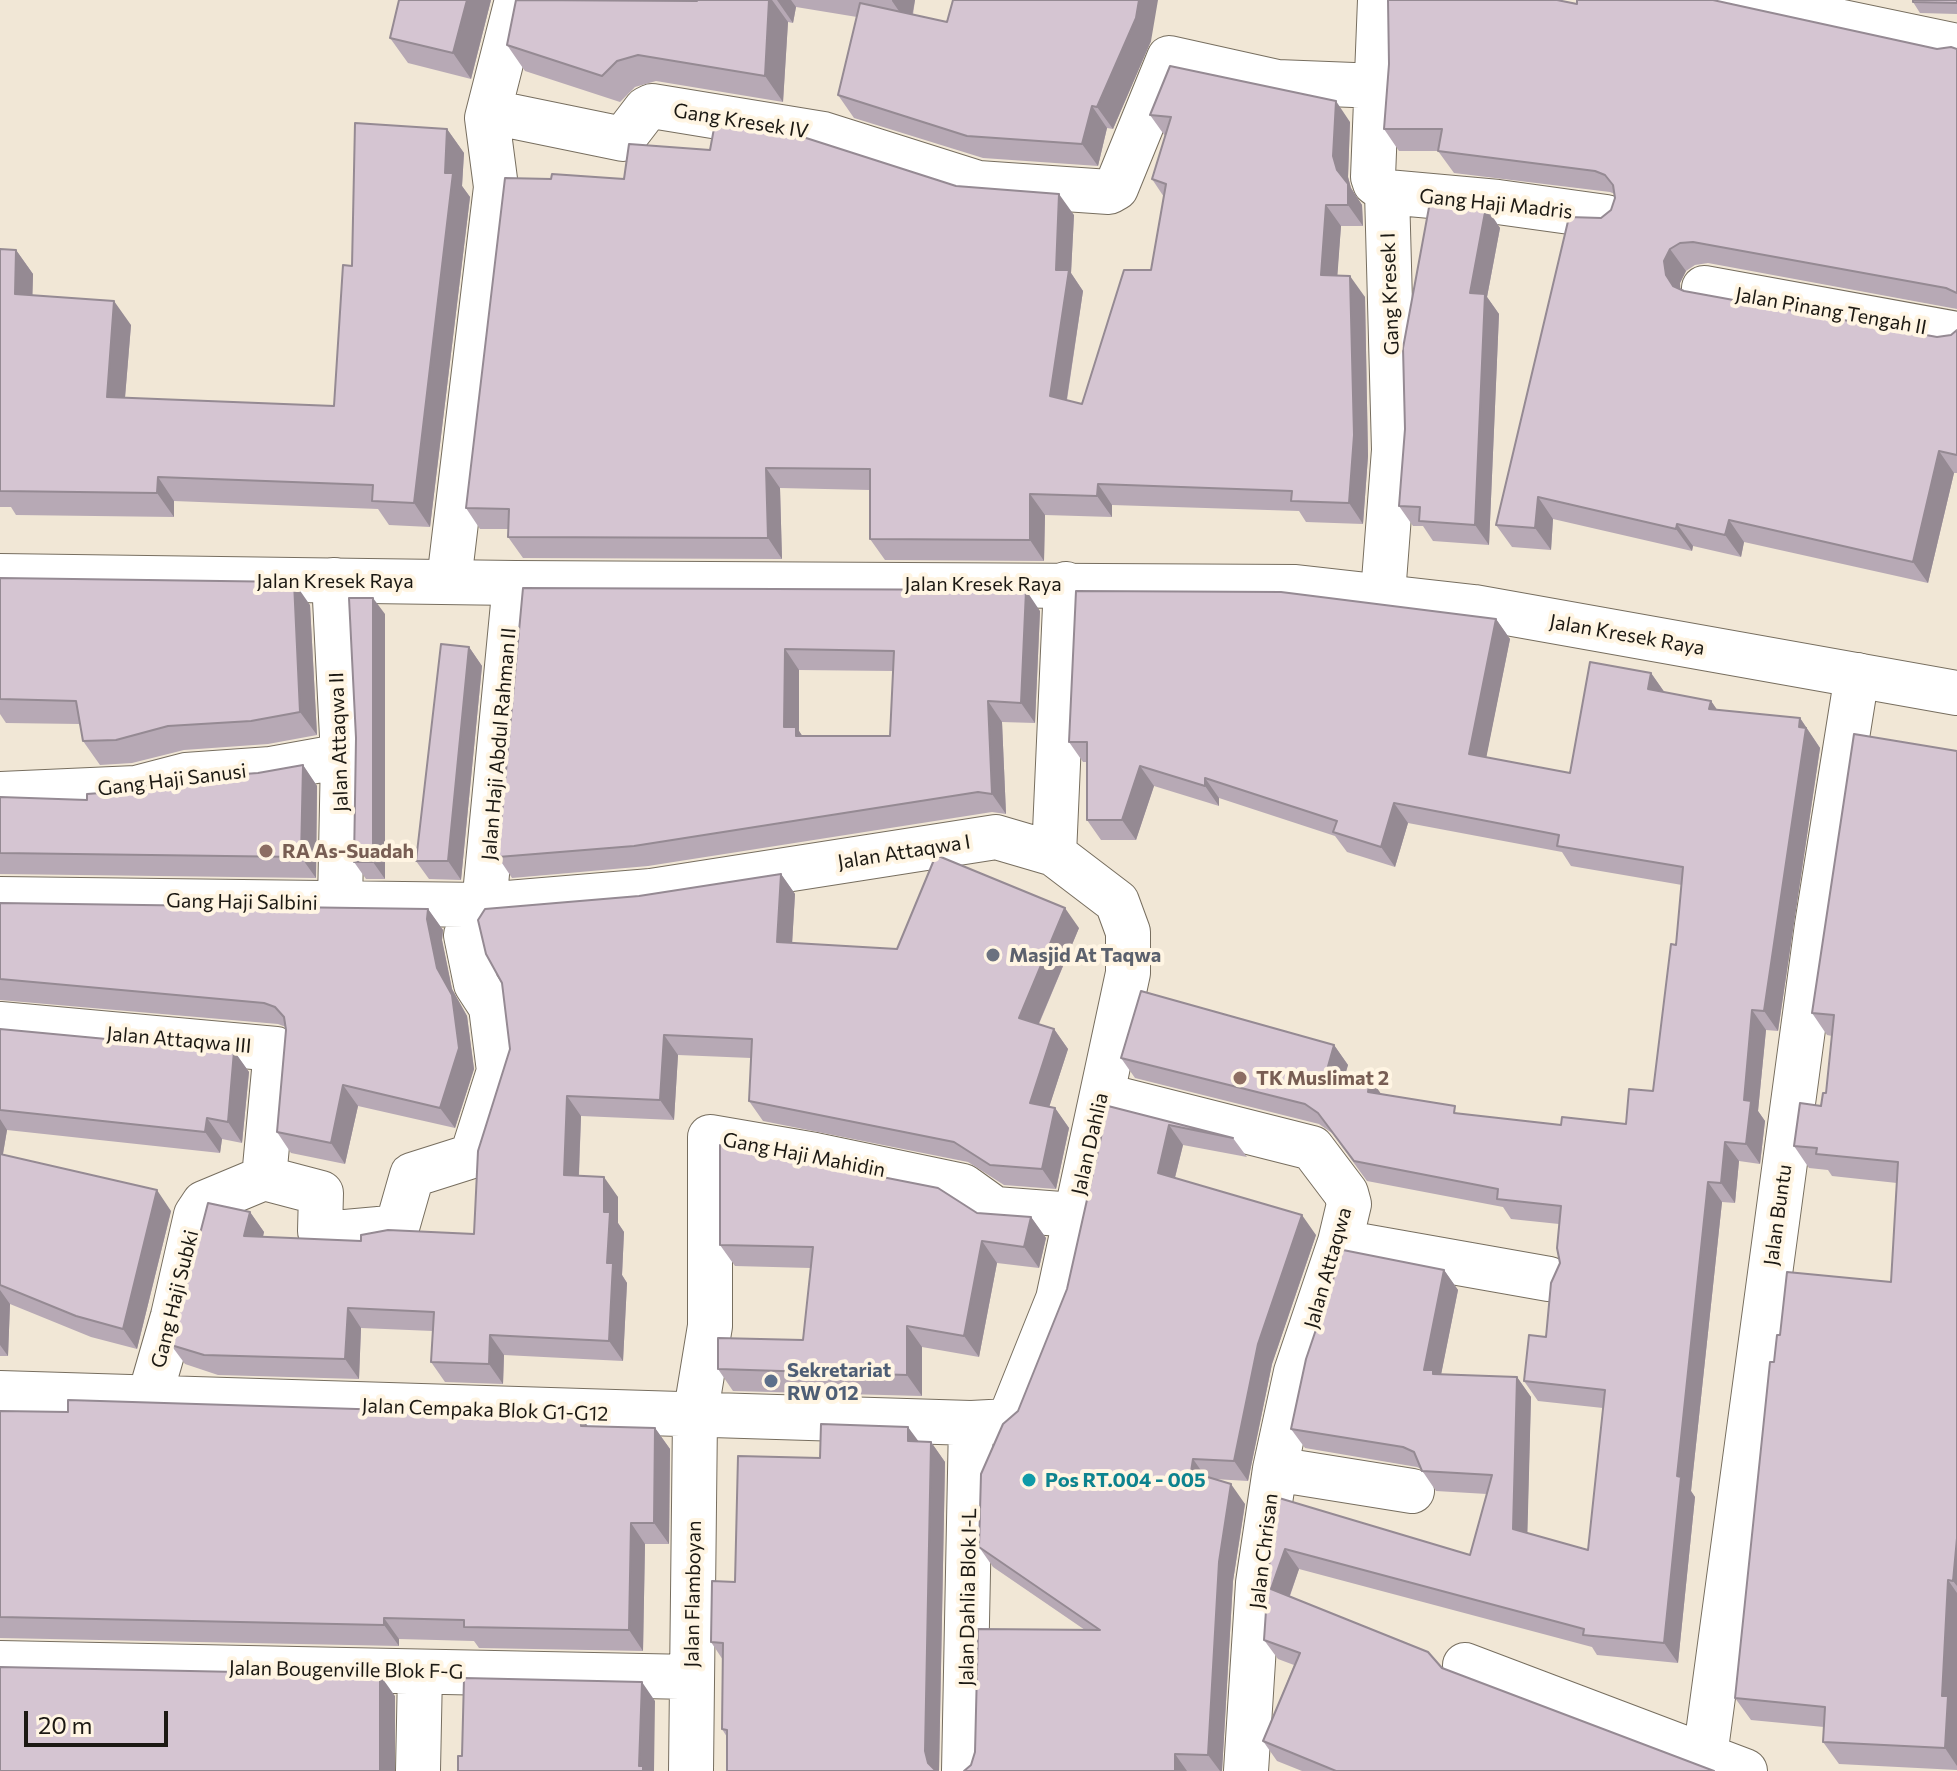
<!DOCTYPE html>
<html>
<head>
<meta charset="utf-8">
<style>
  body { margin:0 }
  #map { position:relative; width:1957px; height:1771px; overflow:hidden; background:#f1e7d6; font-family:Commissioner,sans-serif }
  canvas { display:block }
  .scale { position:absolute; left:24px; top:1711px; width:144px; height:36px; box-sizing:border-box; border:4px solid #1c1913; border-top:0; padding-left:10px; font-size:24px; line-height:28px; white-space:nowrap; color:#1c1913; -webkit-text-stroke:6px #fff5e3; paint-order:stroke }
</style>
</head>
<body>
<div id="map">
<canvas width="1957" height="1771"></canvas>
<div class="scale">20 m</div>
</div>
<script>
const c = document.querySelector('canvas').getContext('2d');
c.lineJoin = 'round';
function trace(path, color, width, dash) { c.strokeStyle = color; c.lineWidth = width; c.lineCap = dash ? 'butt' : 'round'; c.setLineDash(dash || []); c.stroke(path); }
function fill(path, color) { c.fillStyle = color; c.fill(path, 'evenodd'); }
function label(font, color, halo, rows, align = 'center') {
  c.font = font + ' Commissioner,sans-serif'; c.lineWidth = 8; c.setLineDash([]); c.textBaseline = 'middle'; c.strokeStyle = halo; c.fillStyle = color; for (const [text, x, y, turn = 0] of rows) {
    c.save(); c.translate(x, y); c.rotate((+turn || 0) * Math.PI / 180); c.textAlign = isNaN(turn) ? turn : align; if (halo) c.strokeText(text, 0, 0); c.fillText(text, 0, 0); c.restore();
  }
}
const street = new Path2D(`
  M1380,0L1373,177L1375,183L1387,192L1394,450L1383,594
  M1737,0L1957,46
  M487,118L517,0
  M1387,192L1498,202L1606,217
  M1704,288L1957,334
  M334,580L343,756L340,903
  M449,581L496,187L487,118L511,116L623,139L646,109L652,106L823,134L978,183L1109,192L1116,188L1169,58L1277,82L1379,86
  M0,794L136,788L186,775L271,769L343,756
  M1054,854L1066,584
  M0,899L484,905L651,891L996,837L1054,854L1117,902L1128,932V973L1058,1299L1009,1421L971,1423L0,1393
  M0,1024L276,1049L264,1178
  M1102,1095L1312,1148L1346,1193L1349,1204L1340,1242L1296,1372L1275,1469
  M1340,1242L1549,1279
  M149,1399L173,1316L196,1215L204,1203L264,1178L321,1193L320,1231L323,1234L390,1228L398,1224L412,1175L472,1156L499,1071L491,1007L476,984L466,935L484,905L515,583
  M0,1663L692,1677
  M1465,1665L1745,1771
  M1705,1756L1817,925L1857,675
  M418,1771L420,1672
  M691,1771L695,1417L710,1326V1137L815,1155L963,1186L995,1209L1074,1215
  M964,1771L971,1423
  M1246,1771L1258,1583L1275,1469L1412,1491`);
const secondary = new Path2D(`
  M0,576L515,583L1296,587L1474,607L1957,693`);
const wall = new Path2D(`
  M491,0L471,79L408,63L390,38Z
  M697,0H915L913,15L947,22L1151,41L1113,129L1107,128L1098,166L983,158L854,118L838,95L857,17L796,7L793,23L788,22L783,102L656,81L635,87L620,102L525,71L507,45Z
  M1957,0V14L1920,13L1913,2Z
  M1577,4L1937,49H1957V309L1708,263L1695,265L1686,271L1680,283V289L1684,291L1937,337L1951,335L1957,330V473H1954L1928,583L1744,542L1741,557L1693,546L1692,551L1553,519L1551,550L1512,547L1496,525L1601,218L1611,210L1615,198V194L1610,192L1454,173L1438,151H1399L1384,129L1389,64Z
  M1150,115L1350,122L1348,177L1351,188L1362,205L1363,226H1341L1337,275L1365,297L1368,456L1363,524L1306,522L1299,511L1112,505V517L1045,515L1044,561L885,560L870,539V490L780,488L782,559L523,558L508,537V529H480L466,508L551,179H624L956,186L1074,215L1071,273L1083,291L1067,400L1082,404L1151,270L1164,197L1152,179L1165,136Z
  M447,129L464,153L462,186L470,197L430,527L389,525L378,509L174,501V517L16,515L11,507H0V249L16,250L33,274L32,295L131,325L125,398L334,406L352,266Z
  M1486,207L1500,228L1487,297L1499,314L1489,545L1433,541L1423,526H1413L1399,506Z
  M0,578L310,605L317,735L268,744L184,750L132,763L100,765L83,741L80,724L6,723L0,714Z
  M523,588L1040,611L1035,723L1002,722L1006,814L992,812L648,866L512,878L498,857ZM799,670L893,671L890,736H802L799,731Z
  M385,614V879H366L354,862Z
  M1496,619L1510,639L1486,757L1570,773L1651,673L1665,693L1711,701L1717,710L1800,718L1820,748L1778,1031L1766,1030L1758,1111L1765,1121L1760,1164L1739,1161L1735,1203L1722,1202L1691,1491L1695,1497L1678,1663L1597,1655L1592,1647L1299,1569L1290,1596L1442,1668L1714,1771H1302L1277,1761L1263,1741L1294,1665L1278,1659L1264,1640L1279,1498L1470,1555L1487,1494L1436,1491L1421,1469L1417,1467L1305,1448L1291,1429L1444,1270L1458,1290L1441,1374L1517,1377L1531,1397L1527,1533L1588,1550L1603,1408L1538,1401L1524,1381L1546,1337L1560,1263L1559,1224L1511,1219L1503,1207L1367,1181L1332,1133L1319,1124L1135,1078L1121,1058L1334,1045L1348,1065L1345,1073L1382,1094L1461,1114L1561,1125L1626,1124L1653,1091L1676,945L1682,885L1571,866L1562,852L1408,823L1395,867L1347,852L1335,836L1219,798V806L1154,786L1136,840H1101L1087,820V762H1083L1069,742Z
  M469,647L482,666L461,880L429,879L416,861Z
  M1957,751V1770L1839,1764L1823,1742L1824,1727L1751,1720L1735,1698L1774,1362L1780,1335L1891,1282L1897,1183L1832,1176L1828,1170L1809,1168L1794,1146L1821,1106L1826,1093L1832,1036L1827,1035L1812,1013Z
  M303,765L317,786L316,878L0,874V797L87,800L127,791L258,773Z
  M781,874L795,894L792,943L897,949L1079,928L1039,1024L1054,1029L1068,1049L1049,1107L1055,1108L1069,1128L1056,1189L1004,1185L968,1162L763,1121L749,1101L751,1058L678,1055L674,1120L581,1116L579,1176L618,1197V1223L624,1232L622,1275L627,1283L623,1361L504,1355L503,1384L445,1382L431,1362L433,1331L361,1328L359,1379L218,1375L185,1364L171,1345L250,1212L264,1232L263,1237L361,1241L474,1234L639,896Z
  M0,903L428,909L443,930L442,940L452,989L467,1016L474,1069L455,1128L358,1106L345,1164L291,1153L277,1132L286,1030V1027L278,1024L0,1000Z
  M0,1029L234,1051L249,1072L242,1143L222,1139L220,1153L7,1130L3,1154L171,1211L137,1349L91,1337L10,1304L8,1356H0Z
  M1108,1106L1233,1138L1247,1157L1183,1145L1175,1178L1316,1235L1272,1364L1248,1481L1214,1479L1245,1504L1233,1581L1222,1771H964L971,1765L1085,1630L993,1567L979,1547L1018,1411L1067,1289Z
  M977,1213L1031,1217L1046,1238L1039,1268L997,1263L979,1357L922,1347V1396L733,1391L718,1369L803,1340L811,1268L735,1266L720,1245Z
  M0,1411L655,1428L670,1449L669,1544H645L643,1651L479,1648L474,1641L399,1639V1646L0,1638Z
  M918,1442H931L945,1462L939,1771H727V1737L722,1729L723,1660L711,1642L735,1582L820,1458Z`);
const shadedWall = new Path2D(`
  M467,0H491L471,79L453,53Z
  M769,0H772L788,22L783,102L765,76Z
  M777,0H791L796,7L793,23Z
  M892,0H915L910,27L892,1Z
  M1139,0H1158L1151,41L1113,129L1097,107Z
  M1336,101L1350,122L1348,177L1351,188L1362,205L1363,226L1348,205L1337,170L1333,156Z
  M1092,106L1107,128L1098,166L1082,144Z
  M447,129L464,153L462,186L470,197L430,527L414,503L445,173Z
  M1059,194L1074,215L1071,273L1083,291L1064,417L1050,396Z
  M1326,205L1341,226L1336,295L1321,275Z
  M1486,207L1500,228L1487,297L1499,314L1489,545L1475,525L1470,293Z
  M1670,249L1686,271L1680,283L1681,297L1666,275L1664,261Z
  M16,250L33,274L32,318L15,294Z
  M1350,276L1365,297L1368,456L1363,524L1349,503Z
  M114,301L131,325L123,421L107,397Z
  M1939,451L1954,473L1928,583L1913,562Z
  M766,468L780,488L782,559L768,538Z
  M158,477L174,501V517L157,493Z
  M1098,484L1112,505V517L1097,496Z
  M1030,494L1045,515L1044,561L1030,540Z
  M1538,497L1553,519L1551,550L1535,528Z
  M1729,520L1744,542L1741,557L1725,535Z
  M1677,524L1693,546L1692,551L1676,529Z
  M294,582L310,605L317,735L300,712Z
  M1026,590L1040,611L1035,723L1021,703Z
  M373,598L385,614V879L373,862Z
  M1496,619L1510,639L1483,774L1469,754Z
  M469,647L482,666L461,880L448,861Z
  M785,649L799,670V731L810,747L784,727Z
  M1651,673L1665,693L1648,689Z
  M988,701L1002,722L1006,814L992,794Z
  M1711,701L1725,721L1709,709Z
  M1800,718L1820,748L1778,1031L1764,1011Z
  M303,765L317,786L316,878L301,857Z
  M1140,766L1154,786L1136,840L1122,820Z
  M1205,778L1219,798V806L1205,786Z
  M1394,803L1408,823L1395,867L1381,847Z
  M781,874L795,894L791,962L777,942Z
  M1065,908L1079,928L1033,1037L1019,1018Z
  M428,909L443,930L442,940L452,989L467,1016L474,1069L455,1128L440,1108L437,968L427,919Z
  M1752,1010L1766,1030L1758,1111L1765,1121L1760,1164L1746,1144L1744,1100Z
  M1054,1029L1068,1049L1044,1123L1030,1103Z
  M664,1035L678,1055L674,1120L660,1100Z
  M1334,1045L1348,1065L1341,1090L1327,1070Z
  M234,1051L249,1072L242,1143L228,1122Z
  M1370,1078L1384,1098L1368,1092Z
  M343,1085L358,1106L345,1164L331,1143Z
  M567,1096L581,1116L578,1195L564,1175Z
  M1055,1108L1069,1128L1056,1189L1042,1169Z
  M207,1118L222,1139L220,1153L205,1132Z
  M0,1119L7,1130L0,1171Z
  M1169,1125L1183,1145L1171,1193L1158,1173Z
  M1725,1142L1739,1161L1735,1203L1721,1183Z
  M604,1177L618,1197V1223L624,1232L622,1275L627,1283L623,1361L609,1341L607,1263L604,1212Z
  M1708,1182L1722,1202L1691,1491L1695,1497L1678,1663L1664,1643L1677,1476Z
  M157,1190L171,1211L137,1349L123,1329Z
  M250,1212L264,1232L258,1256L244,1236Z
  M1302,1215L1316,1235L1272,1364L1248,1481L1234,1461L1258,1344Z
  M1031,1217L1046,1238L1039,1268L1024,1247Z
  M982,1241L997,1263L979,1357L964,1336Z
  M1444,1270L1458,1290L1440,1380L1424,1370Z
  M0,1290L10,1304L8,1356L0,1345Z
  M348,1308L361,1328L359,1379L345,1359Z
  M907,1326L922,1347V1396L907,1375Z
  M490,1335L504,1355L503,1384L489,1364Z
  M1517,1377L1531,1397L1527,1549L1513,1529Z
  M581,1416L595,1437L581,1426Z
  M908,1427L922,1446L908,1441Z
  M655,1428L670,1449L669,1544L654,1523Z
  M931,1442L945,1462L939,1771H934L928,1763L925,1751Z
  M1193,1459L1207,1479L1191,1472Z
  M1231,1484L1245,1504L1233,1581L1222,1771H1220L1208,1755L1219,1562Z
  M631,1523L645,1544L643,1651L629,1630Z
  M1957,1538V1586L1953,1581Z
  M1285,1549L1299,1569L1285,1609L1271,1589Z
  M1948,1580L1957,1593V1766L1945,1748L1942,1696Z
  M384,1618L399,1639V1646L384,1625Z
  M380,1675L395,1696V1771H380Z
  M642,1682L655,1701L654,1771H643L639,1766Z
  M1175,1754L1187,1771H1175Z`);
const building = new Path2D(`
  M399,0H467L453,53L390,38Z
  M516,0L697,1V0H769L765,76L638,55L617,61L602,76L507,45Z
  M953,0H1139L1136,18L1097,107L1092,106L1082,144L967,136L838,95L860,3L947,22Z
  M1388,0H1557L1577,4V0H1713L1937,49L1951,47L1957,49V293L1946,288L1693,242L1680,243L1670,249L1664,261L1666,275L1673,286L1684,291L1937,337L1951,335L1957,330V455L1939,451L1913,562L1729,520L1725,535L1677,524L1676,529L1538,497L1535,528L1496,525L1569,217L1601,218L1611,210L1615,198L1613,185L1605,175L1595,171L1438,151L1442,129H1384L1389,64Z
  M1913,0H1957V3L1913,2Z
  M1170,66L1336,101L1333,156L1337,170L1348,184V205H1326L1321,275L1350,276L1354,435L1349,503L1291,501L1292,491L1098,484L1097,496L1030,494V540L870,539V469L766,468L768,538L508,537L509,509L466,508L505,178L551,179L552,174L624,179L629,144L710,150L715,123L803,137L956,186L1059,194L1056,270H1069L1050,396L1082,404L1124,270H1151L1166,184L1152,179L1171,117L1150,115Z
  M355,123L447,129L445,173H453L414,503L372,501L373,485L158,477L157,493L0,491V249L16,250L15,294L114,301L107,397L334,406L343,265L352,266Z
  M1430,202L1486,207L1470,293L1485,294L1475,525L1419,521L1420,507L1399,506L1405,429L1403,348Z
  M0,578L294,582L300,712L251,721L168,726L116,740L83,741L76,701L0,699Z
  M523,588L1026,590L1021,703L988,701L992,794L978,792L634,846L498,857ZM785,649L894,651L890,736H796V727H784Z
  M1076,591L1281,592L1496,619L1469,754L1570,773L1590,662L1651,673L1648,689L1711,701L1709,709L1800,718L1799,727L1806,728L1764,1011L1752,1010L1744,1100L1751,1101L1746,1144L1725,1142L1721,1183L1708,1182L1677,1476L1681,1477L1664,1643L1583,1635L1584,1629L1285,1549L1271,1589L1428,1652L1442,1668L1714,1771H1336L1263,1741L1300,1653L1264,1640L1269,1566L1279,1498L1470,1555L1492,1475L1422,1471L1414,1452L1403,1447L1291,1429L1306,1359L1343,1250L1444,1270L1424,1370H1433V1374L1517,1377L1513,1529L1588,1550L1605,1390L1524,1381L1529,1335L1546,1337L1551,1283L1560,1263L1557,1248L1561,1206L1497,1199L1498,1189L1354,1161L1318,1113L1305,1104L1121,1058L1141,991L1334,1045L1327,1070L1370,1078L1368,1092L1455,1106L1454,1113L1561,1125L1562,1117L1626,1124L1629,1089L1653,1091L1671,944L1676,945L1683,867L1557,846L1559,835L1394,803L1381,847L1333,832L1337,821L1205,778V786L1140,766L1122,820H1087V742H1069Z
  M349,598H373V862H354L356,738Z
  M441,644L469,647L448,861H416Z
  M1854,734L1957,751V1538L1953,1581L1948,1580L1942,1696H1948L1945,1748L1823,1742L1825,1707L1735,1698L1770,1362H1774L1777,1335H1780L1787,1272L1891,1282L1898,1162L1816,1154L1817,1148L1794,1146L1800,1103L1821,1106L1823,1093H1826L1834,1015L1812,1013Z
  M303,765L301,857L0,853V797L87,800V794L127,791L175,779L258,773Z
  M936,855L1065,908L1019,1018L1054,1029L1030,1103L1055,1108L1042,1169L990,1165L954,1142L749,1101L752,1039L664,1035L660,1100L567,1096L564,1175L604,1177V1212H610L607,1263H613L609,1341L490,1335L489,1364L431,1362L434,1312L348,1308L345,1359L204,1355L171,1345L208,1203L250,1212L244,1236L361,1241V1235L388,1230L474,1234L478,1151L510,1049L502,983L486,954L478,920L485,909L639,896L781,874L777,942L897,949Z
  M0,903L428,909L427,919L437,968L452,995L459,1048L440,1108L343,1085L331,1143L277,1132L286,1030L284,1017L275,1007L264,1003L0,979Z
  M0,1029L234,1051L228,1122L207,1118L205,1132L0,1110Z
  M1108,1106L1233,1138L1169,1125L1158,1173L1302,1215L1258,1344L1234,1461L1193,1459L1191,1472L1231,1484L1219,1562L1208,1755L1175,1754V1771H964L971,1765L975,1752L978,1629L1100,1630L979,1547L981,1474L1003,1424L1018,1411L1067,1289Z
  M720,1145L938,1188L977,1213L1031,1217L1024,1247L982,1241L964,1336L907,1326V1375L718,1369V1338L803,1340L813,1247L720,1245Z
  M0,1154L157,1190L123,1329L76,1316L0,1285Z
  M68,1400L581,1416V1426L655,1428L654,1523H631L629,1630L464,1627V1620L384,1618V1625L0,1617V1411L68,1412Z
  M821,1424L908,1427V1441L931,1442L925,1751L928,1763L936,1771H727V1730L722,1729L723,1643L711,1642L712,1581L735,1582L738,1456L820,1458Z
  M0,1667L380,1675V1771H0Z
  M464,1678L642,1682L639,1766H643V1771H458V1756H462Z`);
const markers = [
  [266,851,8,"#8d6e63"],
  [993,955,8,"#6b7280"],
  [1240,1078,8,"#8d6e63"],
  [771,1381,8,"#5c6f8a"],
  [1029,1480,8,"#0f9aa8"]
];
const streetNames = [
  ["Gang Kresek IV",741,121,9],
  ["Gang Haji Madris",1496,204,6],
  ["Gang Kresek I",1390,294,-92],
  ["Jalan Pinang Tengah II",1831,311,10],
  ["Jalan Kresek Raya",335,581],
  ["Jalan Kresek Raya",983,584],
  ["Jalan Kresek Raya",1627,635,10],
  ["Jalan Attaqwa II",339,742,-92],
  ["Jalan Haji Abdul Rahman II",499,744,-85],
  ["Gang Haji Sanusi",172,780,-7],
  ["Jalan Attaqwa I",904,852,-9],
  ["Gang Haji Salbini",242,902,1],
  ["Jalan Attaqwa III",179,1040,5],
  ["Jalan Dahlia",1090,1144,-77],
  ["Gang Haji Mahidin",804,1155,11],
  ["Jalan Buntu",1778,1215,-82],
  ["Jalan Attaqwa",1328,1268,-74],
  ["Gang Haji Subki",175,1299,-76],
  ["Jalan Cempaka Blok G1-G12",485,1410,2],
  ["Jalan Chrisan",1264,1551,-83],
  ["Jalan Flamboyan",693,1594,-89],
  ["Jalan Dahlia Blok I-L",968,1597,-89],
  ["Jalan Bougenville Blok F-G",346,1670,1]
];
const educationNames = [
  ["RA As-Suadah",282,851],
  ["TK Muslimat 2",1256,1078]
];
const worshipNames = [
  ["Masjid At Taqwa",1009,955]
];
const serviceNames = [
  ["Sekretariat",787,1370],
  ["RW 012",787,1393]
];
const cultureNames = [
  ["Pos RT.004 - 005",1045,1480]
];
trace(street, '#776e5f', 46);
trace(secondary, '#776e5f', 46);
trace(street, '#fff', 44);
trace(secondary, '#fff', 44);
fill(wall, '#b7a9b5');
fill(shadedWall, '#958a93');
fill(building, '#d5c5d2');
trace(building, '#958a93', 2);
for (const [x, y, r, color] of markers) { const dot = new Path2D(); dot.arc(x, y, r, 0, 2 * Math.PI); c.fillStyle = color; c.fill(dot); trace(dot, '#fff5e3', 3); }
label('20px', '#1c1913', '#fff5e3', streetNames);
label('bold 20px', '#785e54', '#fff5e3', educationNames, 'left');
label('bold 20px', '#5b616d', '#fff5e3', worshipNames, 'left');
label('bold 20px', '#4e5e75', '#fff5e3', serviceNames, 'left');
label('bold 20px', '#0d838f', '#fff5e3', cultureNames, 'left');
</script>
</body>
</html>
